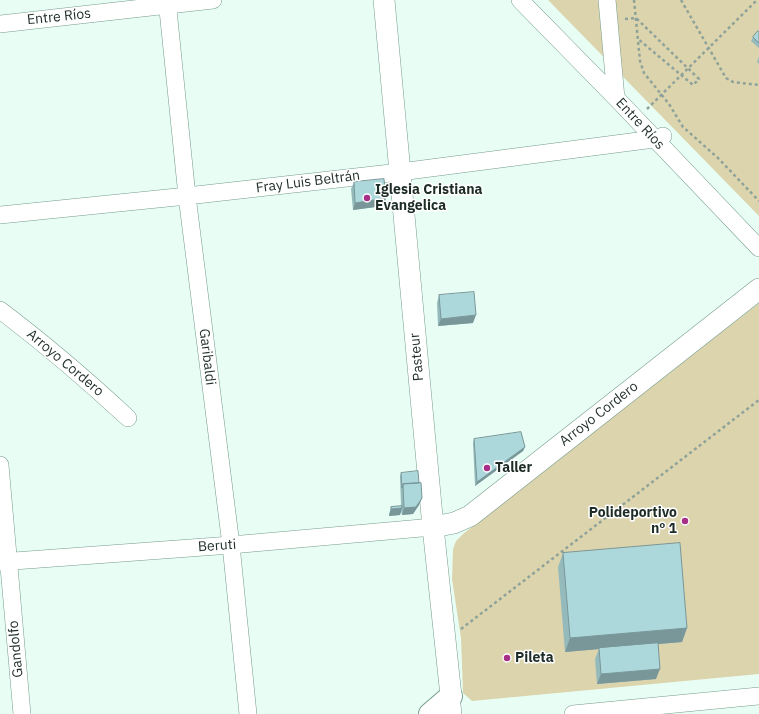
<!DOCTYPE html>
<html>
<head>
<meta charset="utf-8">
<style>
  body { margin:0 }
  canvas { display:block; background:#e8fef4 }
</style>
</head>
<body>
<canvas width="759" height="714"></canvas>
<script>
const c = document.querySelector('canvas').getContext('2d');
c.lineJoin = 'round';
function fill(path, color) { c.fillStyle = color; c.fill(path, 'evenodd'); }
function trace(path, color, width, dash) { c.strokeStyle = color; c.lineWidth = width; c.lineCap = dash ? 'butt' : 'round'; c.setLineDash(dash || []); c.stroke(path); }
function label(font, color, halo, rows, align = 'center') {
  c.font = font + ' "IBM Plex Sans",sans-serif'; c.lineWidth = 3; c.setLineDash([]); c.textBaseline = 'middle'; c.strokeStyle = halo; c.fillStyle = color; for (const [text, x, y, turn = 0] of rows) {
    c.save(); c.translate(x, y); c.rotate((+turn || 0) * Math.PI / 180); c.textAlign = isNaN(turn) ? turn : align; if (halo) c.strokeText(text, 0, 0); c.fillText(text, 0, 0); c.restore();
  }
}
const green = new Path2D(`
  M548,0H759V216Z
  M759,303V674L472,701L463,693L461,638L452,579L453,549L456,541L463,534Z`);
const path = new Path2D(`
  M634,0L640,61L644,73L669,104L683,127L718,158L759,201
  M681,0L726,78L733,82L759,85
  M625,19L636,18L699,79L693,85L638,39
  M647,109L757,0
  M461,629L759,400`);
const minor = new Path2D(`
  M167,0L187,196L231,545L248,714
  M520,0L616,98L759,248
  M607,0L616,98
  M0,24L213,0
  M0,215L187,196L400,172L654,139L663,136
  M0,310C45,344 87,380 128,418
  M0,465L22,714
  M0,562L231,545L433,527
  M451,696L453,714
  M573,714L759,696`);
const tertiary = new Path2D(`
  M384,0L433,527L451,696
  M433,527L454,523L470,516L759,289`);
const secondary = new Path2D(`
  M430,714L451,696`);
const wall = new Path2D(`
  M759,32V48L751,41L753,37Z
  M759,57V64L757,62Z
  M354,182L386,198L383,206L353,210L351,189Z
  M439,295L473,323L438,326L437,303Z
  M474,439L525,447L523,451L475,486L473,443Z
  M401,473L419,483L422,498L419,505L413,514L402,515L401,511L400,515L389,516V514L391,507L401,506L400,476Z
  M563,553L687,628L682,642L658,644L656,679L597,684L595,659L599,649L565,652L558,567Z`);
const shadedWall = new Path2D(`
  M386,198L383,206L353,210L355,203Z
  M476,315L473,323L438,326L441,319Z
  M525,447L523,451L475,486L477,482Z
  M422,498L419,505L413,514L402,515L404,508Z
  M402,508L400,515L389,516L391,509Z
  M687,628L682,642L565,652L570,638Z
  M660,669L656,679L597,684L601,674Z`);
const building = new Path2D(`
  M758,31L759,32V43L753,37Z
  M384,179L386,198L355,203L354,182Z
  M474,292L476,315L441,319L439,295Z
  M521,432L525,447L477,482L474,439Z
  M418,471L419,483L403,484L402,488L401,473Z
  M421,483L422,498L416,507L404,508L403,484Z
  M402,506V508L391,509V507Z
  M680,543L687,628L570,638L563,553Z
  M658,643L660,669L601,674L599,648Z`);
const markers = [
  [367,198,4,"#a63088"],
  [487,468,4,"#a63088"],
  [685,521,4,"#a63088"],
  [507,658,4,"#a63088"]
];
const streetNames = [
  ["Entre Ríos",59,17,-6],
  ["Entre Ríos",640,124,47],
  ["Fray Luis Beltrán",308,182,-7],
  ["Garibaldi",207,357,83],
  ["Pasteur",417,357,-95],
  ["Arroyo Cordero",65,363,40],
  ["Arroyo Cordero",599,414,-38],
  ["Beruti",217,546,-4],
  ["Gandolfo",16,649,-95]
];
const poiNames = [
  ["Iglesia Cristiana",375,190],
  ["Evangelica",375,206],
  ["Taller",495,468],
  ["Polideportivo",677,513,"right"],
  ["nº 1",677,529,"right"],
  ["Pileta",515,658]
];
fill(green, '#dcd4ad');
trace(minor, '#779b8c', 18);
trace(tertiary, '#779b8c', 22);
trace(secondary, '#779b8c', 24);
trace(path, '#8fa299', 2.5, [3, 3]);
trace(minor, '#fff', 17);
trace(tertiary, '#fff', 21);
trace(secondary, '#fff', 22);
fill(wall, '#95babc');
fill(shadedWall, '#799799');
fill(building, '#add8db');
trace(building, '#799799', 1);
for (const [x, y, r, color] of markers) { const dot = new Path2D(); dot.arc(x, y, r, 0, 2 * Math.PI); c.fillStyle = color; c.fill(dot); trace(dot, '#fff', 1.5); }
label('14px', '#1e2c26', '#fff', streetNames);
label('bold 14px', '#1e2c26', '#fff', poiNames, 'left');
</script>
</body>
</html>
